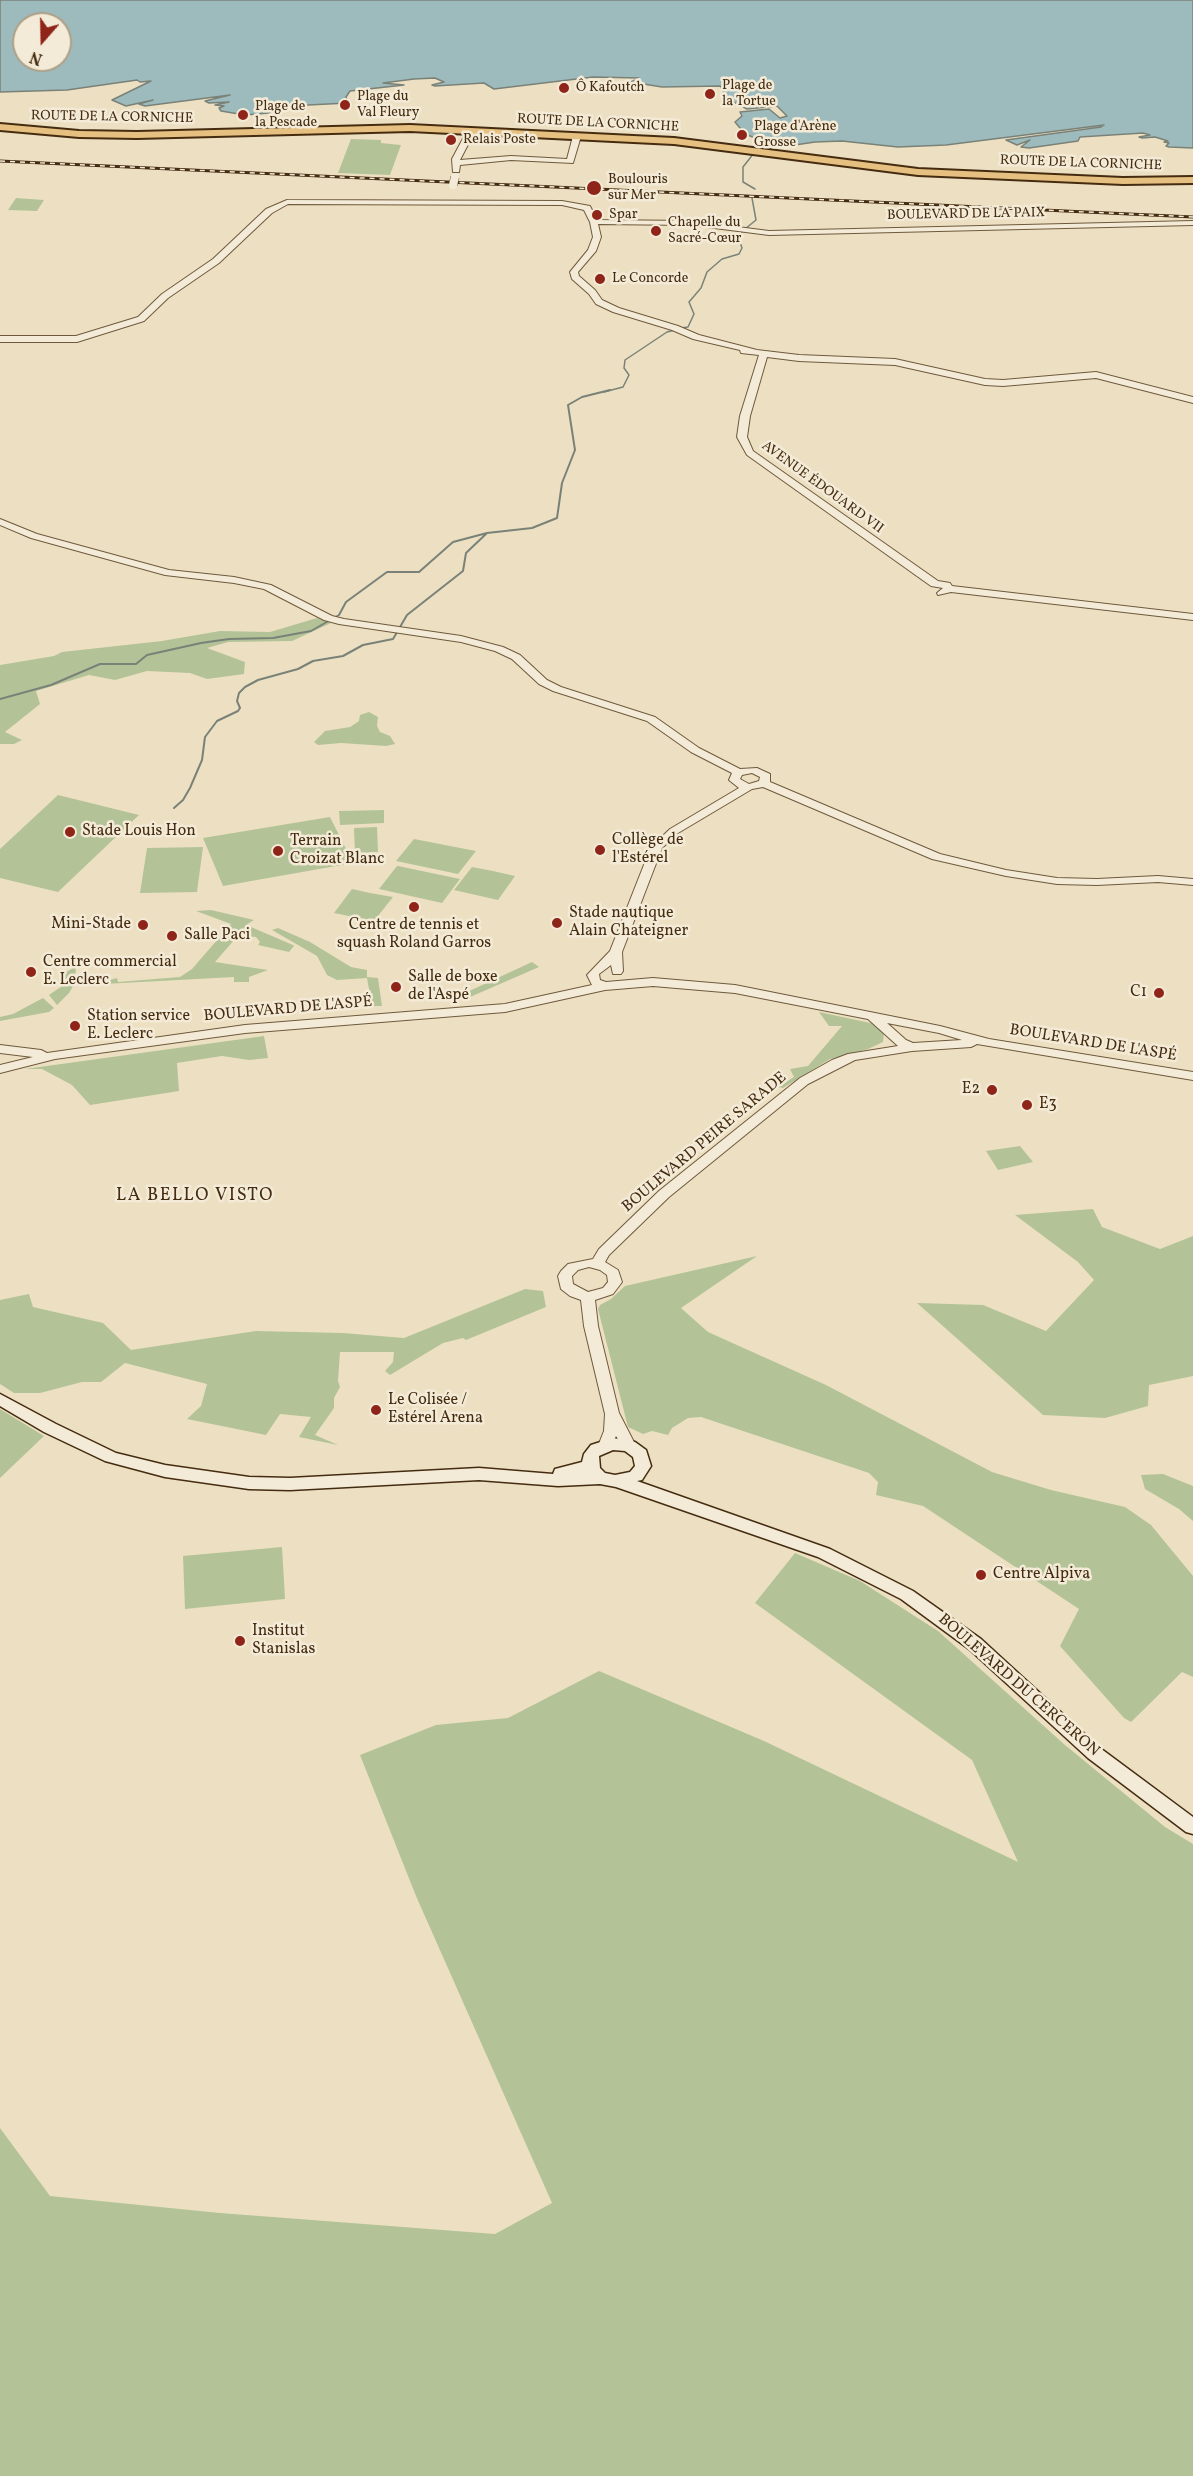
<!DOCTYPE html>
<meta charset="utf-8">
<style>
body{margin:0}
#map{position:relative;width:1193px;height:2476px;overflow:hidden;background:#ede0c2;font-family:Vollkorn,serif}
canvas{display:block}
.north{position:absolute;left:12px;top:12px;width:60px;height:60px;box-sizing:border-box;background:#f3ebd7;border:2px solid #ad9f87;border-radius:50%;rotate:200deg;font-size:16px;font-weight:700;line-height:24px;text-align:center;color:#452c10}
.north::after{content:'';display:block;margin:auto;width:21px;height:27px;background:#8f2418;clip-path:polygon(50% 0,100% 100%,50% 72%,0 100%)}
</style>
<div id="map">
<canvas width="1193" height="2476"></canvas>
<div class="north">N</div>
</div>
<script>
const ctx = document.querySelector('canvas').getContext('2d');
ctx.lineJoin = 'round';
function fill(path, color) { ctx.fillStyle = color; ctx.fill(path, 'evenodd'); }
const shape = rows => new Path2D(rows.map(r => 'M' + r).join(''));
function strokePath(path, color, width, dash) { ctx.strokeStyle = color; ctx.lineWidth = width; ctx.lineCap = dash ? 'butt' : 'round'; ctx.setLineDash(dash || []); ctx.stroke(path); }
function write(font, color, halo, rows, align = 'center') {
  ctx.font = font + ' Vollkorn,serif'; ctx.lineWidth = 5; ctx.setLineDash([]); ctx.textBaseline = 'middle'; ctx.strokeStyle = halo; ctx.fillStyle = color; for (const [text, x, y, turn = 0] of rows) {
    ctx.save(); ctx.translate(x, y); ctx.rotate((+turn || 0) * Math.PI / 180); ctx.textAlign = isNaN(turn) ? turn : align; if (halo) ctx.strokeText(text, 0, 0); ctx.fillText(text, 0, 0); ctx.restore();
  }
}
fill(shape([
 [351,139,381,140,381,143,401,145,390,175,338,173],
 [16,198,44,200,37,211,8,210],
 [317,618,331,623,292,641,228,642,207,648,245,662,244,674,207,679,190,673,147,671,115,680,89,675,36,691,40,704,5,732,22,740,14,744,0,744,0,665,54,656,62,652,162,641,220,631,270,632],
 [369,712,378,717,377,726,380,732,390,736,395,744,386,746,341,743,318,745,314,742,325,731,350,727,359,721,360,715],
 [58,795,139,815,58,892,0,878,0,849],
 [384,810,384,823,340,825,339,811],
 [330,817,353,863,223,886,203,838],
 [377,827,378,852,355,853,354,828],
 [414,839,476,851,458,874,396,861],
 [203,847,197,892,140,893,147,848],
 [397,866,398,866,460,879,442,903,379,889],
 [472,867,493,871,515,876,498,900,454,890],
 [352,889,370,893,393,897,374,921,334,913],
 [211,910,254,920,249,923,215,962,268,970,249,977,249,982,234,982,234,977,104,984,106,981,117,978,118,982,180,977,192,969,231,924,196,911],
 [251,927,293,945,294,946,289,952,258,945,260,942,256,937,244,936],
 [278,928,310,942,351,967,367,970,367,977,378,978,382,1006,372,1006,367,978,337,980,327,975,317,956,272,930],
 [532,962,539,967,470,997,465,993],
 [75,967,76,971,73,979,76,981,69,993,57,1005,49,995,65,984,63,974],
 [43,998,54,1008,49,1012,0,1021,0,1017,13,1014],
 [819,1012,875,1024,884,1033,883,1042,868,1049,830,1059,783,1088,778,1087,794,1077,790,1069,808,1066,842,1026,829,1026],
 [264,1036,268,1058,249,1060,222,1056,177,1063,179,1091,90,1105,72,1085,42,1069,25,1069],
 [1020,1146,1033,1162,998,1170,986,1151],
 [1093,1209,1102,1227,1160,1249,1193,1236,1193,1376,1149,1385,1148,1406,1105,1418,1043,1415,917,1303,983,1305,1046,1331,1094,1280,1078,1262,1015,1215],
 [757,1256,681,1308,708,1332,826,1385,992,1472,1051,1490,1125,1507,1151,1525,1193,1576,1193,1677,1182,1672,1131,1722,1124,1718,1060,1646,1079,1609,923,1506,876,1495,878,1482,869,1473,701,1417,688,1418,672,1428,668,1435,652,1431,643,1434,628,1427,598,1309,600,1305,611,1299,625,1286],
 [525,1289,543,1291,546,1307,466,1340,463,1338,443,1343,390,1375,385,1371,393,1362,394,1352,340,1352,338,1381,340,1387,334,1398,334,1408,315,1435,338,1445,299,1437,311,1417,280,1414,266,1435,187,1419,201,1406,207,1384,125,1363,101,1382,82,1382,40,1393,14,1393,0,1384,0,1300,29,1294,33,1307,103,1323,131,1350,256,1331,343,1333,404,1338],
 [0,1409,44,1436,0,1478],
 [1163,1474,1193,1486,1193,1521,1179,1509,1145,1489,1141,1475],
 [282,1547,285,1599,185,1609,183,1556],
 [795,1553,860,1581,938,1631,1065,1745,1165,1827,1193,1844,1193,2476,0,2476,0,2128,50,2196,220,2213,495,2234,552,2203,416,1896,360,1755,436,1725,508,1718,599,1671,764,1741,1018,1862,972,1760,755,1603]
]), '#b3c397');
const water = shape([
 [0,0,1193,0,1193,148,1169,147,1166,146,1169,143,1164,142,1168,141,1155,137,1142,138,1139,137,1150,135,1143,133,1080,137,1078,141,1029,148,1021,147,1030,140,1017,145,1006,140,1101,127,1104,125,946,145,898,147,842,141,815,142,788,146,773,145,745,134,735,122,742,116,740,112,769,109,780,118,787,116,777,106,747,109,728,99,720,86,662,87,631,82,639,78,593,77,494,89,484,83,435,86,432,85,444,82,435,78,414,79,383,83,404,85,350,91,346,97,348,103,308,105,268,113,245,115,221,111,219,108,224,106,215,105,229,102,209,103,205,101,230,95,145,106,139,104,153,100,126,106,112,100,151,81,140,82,137,80,67,90,0,92,0,0],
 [24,24,60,24,60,60,24,60,24,24]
]);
fill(water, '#9dbbbd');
strokePath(water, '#7a8278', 1.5);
strokePath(shape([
 [761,146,765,141],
 [754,153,743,167,743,182,755,189],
 [745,229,756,220,752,198],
 [681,328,688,327,694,314,689,302,701,288,707,272,722,259,739,254,742,248,739,239,742,232],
 [604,392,623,387,629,375,624,368,625,360,667,332,675,330]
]), '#7a8278', 1.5);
strokePath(shape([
 [0,699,51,685,100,664,136,664,147,655,201,643,229,639,273,638,311,631,339,615,346,602,387,572,419,572,453,542,487,533],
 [174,808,183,800,190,788,202,760,205,737,217,721,238,711,240,708,237,701,239,693,245,687,258,680,298,669,313,661,343,656,363,645,393,639,407,615,463,571,466,553,487,533,532,528,557,518,562,483,575,450,568,405,582,397,610,390]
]), '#7a8278', 2);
const tertiary = shape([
 [471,129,475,131,460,160,511,156,567,159,573,136,577,134,581,136,573,163,511,160,460,165,459,172,453,172,452,159,467,131,471,129],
 [287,200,562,201,590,206,597,220,691,221,769,231,1193,221,1193,225,769,235,691,225,598,224,601,237,596,251,578,272,579,276,595,290,602,300,619,308,678,326,699,335,757,350,799,355,895,359,985,379,1003,380,1096,372,1193,397,1193,403,1096,378,1003,386,985,385,895,365,799,361,767,357,750,416,747,437,753,451,938,581,950,583,952,586,1193,614,1193,620,951,592,938,595,937,593,943,588,931,586,747,455,737,437,740,416,759,355,741,353,740,350,693,339,672,330,613,312,596,304,589,294,572,279,570,272,588,250,593,237,590,222,584,210,562,205,288,204,272,213,219,263,168,298,144,321,77,342,0,342,0,336,76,336,138,317,162,294,213,259,266,209,287,200],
 [0,519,37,534,169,570,234,577,271,585,332,616,344,619,461,636,503,647,520,655,547,680,561,687,655,717,699,748,740,769,757,768,770,774,770,782,940,854,1006,870,1057,878,1097,879,1158,876,1193,879,1193,885,1158,882,1097,885,1057,884,1006,876,932,859,763,787,752,789,678,833,662,848,622,952,623,971,621,974,613,974,611,965,599,974,600,980,606,982,653,978,735,985,940,1026,989,1039,1193,1072,1193,1080,977,1044,971,1047,912,1051,855,1060,808,1084,669,1197,609,1255,605,1262,618,1270,622,1282,613,1294,595,1300,598,1326,619,1413,636,1446,634,1450,624,1450,616,1436,610,1450,600,1450,598,1446,604,1431,605,1414,584,1326,581,1300,570,1296,561,1289,558,1276,561,1271,568,1264,593,1259,599,1249,659,1191,800,1078,832,1060,848,1054,898,1046,868,1019,735,993,653,986,605,990,505,1012,245,1033,55,1059,0,1073,0,1065,33,1057,0,1053,0,1045,41,1050,47,1053,245,1025,505,1004,592,985,587,975,610,951,651,847,670,829,739,788,729,780,732,773,691,752,647,721,553,691,539,684,512,659,495,651,461,642,339,624,324,620,264,589,234,583,165,575,31,538,0,525,0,519],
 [752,773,760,777,759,781,749,784,740,779,742,775,752,773],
 [887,1023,939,1033,962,1040,913,1043,906,1040,887,1023],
 [589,1267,600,1270,607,1275,608,1282,603,1288,588,1292,573,1284,572,1276,578,1270,589,1267]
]);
const secondary = shape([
 [0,1394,56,1424,116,1453,165,1465,249,1477,290,1478,479,1468,553,1474,555,1469,582,1462,584,1454,591,1445,613,1438,635,1442,646,1450,651,1466,642,1480,637,1481,830,1549,913,1591,981,1639,1100,1748,1193,1817,1193,1834,1186,1832,1088,1758,969,1649,901,1599,818,1557,616,1487,600,1484,558,1486,479,1480,290,1490,249,1489,165,1477,105,1461,44,1432,0,1406,0,1394],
 [613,1450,625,1451,633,1457,635,1466,630,1472,615,1475,605,1473,600,1468,599,1456,613,1450]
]);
const primary = shape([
 [0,124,79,131,137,132,410,125,674,138,918,169,1123,178,1193,177,1193,183,1123,184,918,175,674,144,410,131,137,138,79,137,0,130,0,124]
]);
strokePath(tertiary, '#6f593c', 2);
strokePath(secondary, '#452c10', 3);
strokePath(primary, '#452c10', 4);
fill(tertiary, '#f3ebd7');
fill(secondary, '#f3ebd7');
fill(primary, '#e6c081');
const rail = shape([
 [0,161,1193,217]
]);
strokePath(rail, '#452c10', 3);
strokePath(rail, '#f3ebd7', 1.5, [5]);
const tertiaryBridge = shape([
 [453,185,455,177]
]);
strokePath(tertiaryBridge, '#6f593c', 9, []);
strokePath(tertiaryBridge, '#f3ebd7', 8);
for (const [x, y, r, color] of [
 [564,88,6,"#8f2418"],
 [710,94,6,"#8f2418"],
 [345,105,6,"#8f2418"],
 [243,115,6,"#8f2418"],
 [742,135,6,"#8f2418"],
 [451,140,6,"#8f2418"],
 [594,188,8,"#8f2418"],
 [597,215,6,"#8f2418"],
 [656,231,6,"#8f2418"],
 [600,279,6,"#8f2418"],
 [70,832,6,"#8f2418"],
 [600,850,6,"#8f2418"],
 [278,851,6,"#8f2418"],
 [414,907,6,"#8f2418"],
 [557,923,6,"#8f2418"],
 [143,925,6,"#8f2418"],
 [172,936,6,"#8f2418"],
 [31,972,6,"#8f2418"],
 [396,987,6,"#8f2418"],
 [1159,993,6,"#8f2418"],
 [75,1026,6,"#8f2418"],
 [992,1090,6,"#8f2418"],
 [1027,1105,6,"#8f2418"],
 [376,1410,6,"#8f2418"],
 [981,1575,6,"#8f2418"],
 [240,1641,6,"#8f2418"]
]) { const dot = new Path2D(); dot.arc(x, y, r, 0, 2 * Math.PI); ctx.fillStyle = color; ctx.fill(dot); strokePath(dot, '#f3ebd7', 2); }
write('14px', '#452c10', '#f3ebd7', [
 ["Plage de",722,86],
 ["la Tortue",722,102],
 ["Ô Kafoutch",576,88],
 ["Plage du",357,97],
 ["Val Fleury",357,113],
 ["Plage de",255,107],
 ["la Pescade",255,123],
 ["Plage d'Arène",754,127],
 ["Grosse",754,143],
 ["Relais Poste",463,140],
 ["Boulouris",608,180],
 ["sur Mer",608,196],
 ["Spar",609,215],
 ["Chapelle du",668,223],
 ["Sacré-Cœur",668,239],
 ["Le Concorde",612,279]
], 'left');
write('14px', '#452c10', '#f3ebd7', [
 ["ROUTE DE LA CORNICHE",112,118,1],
 ["ROUTE DE LA CORNICHE",598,124,3],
 ["ROUTE DE LA CORNICHE",1081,164,2],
 ["BOULEVARD DE LA PAIX",966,215,-1],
 ["AVENUE ÉDOUARD VII",822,488,36]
]);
write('16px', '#452c10', '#f3ebd7', [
 ["Stade Louis Hon",82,832],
 ["Collège de",612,841],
 ["l'Estérel",612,859],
 ["Terrain",290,842],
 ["Croizat Blanc",290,860],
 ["Stade nautique",569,914],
 ["Alain Chateigner",569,932],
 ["Mini-Stade",131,925,"right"],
 ["Centre de tennis et",414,926,"center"],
 ["squash Roland Garros",414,944,"center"],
 ["Salle Paci",184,936],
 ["Centre commercial",43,963],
 ["E. Leclerc",43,981],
 ["Salle de boxe",408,978],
 ["de l'Aspé",408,996],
 ["C1",1147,993,"right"],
 ["Station service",87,1017],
 ["E. Leclerc",87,1035],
 ["E2",980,1090,"right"],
 ["E3",1039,1105],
 ["Le Colisée /",388,1401],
 ["Estérel Arena",388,1419],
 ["Centre Alpiva",993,1575],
 ["Institut",252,1632],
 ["Stanislas",252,1650]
], 'left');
write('16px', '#452c10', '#f3ebd7', [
 ["BOULEVARD DE L'ASPÉ",288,1010,-5],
 ["BOULEVARD DE L'ASPÉ",1093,1044,9],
 ["BOULEVARD PEIRE SARADE",705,1143,-40],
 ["BOULEVARD DU CERCERON",1018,1686,41]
]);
ctx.letterSpacing = '1.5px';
write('18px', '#452c10', '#f3ebd7', [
 ["LA BELLO VISTO",195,1197]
]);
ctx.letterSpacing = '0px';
</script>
